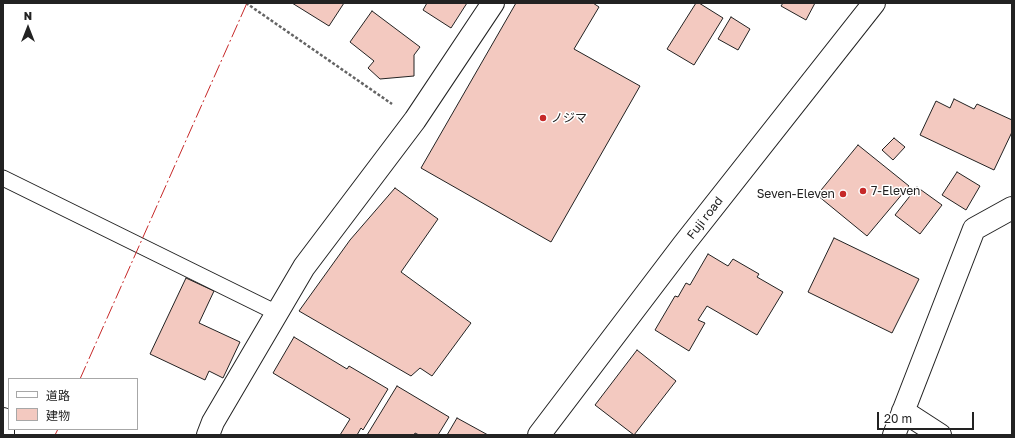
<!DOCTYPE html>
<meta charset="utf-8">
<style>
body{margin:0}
#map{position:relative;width:1015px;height:438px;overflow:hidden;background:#fff;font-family:"Golos Text","Noto Sans JP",sans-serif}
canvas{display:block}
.frame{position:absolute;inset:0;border:4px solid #222;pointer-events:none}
.legend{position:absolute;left:8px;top:378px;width:130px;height:52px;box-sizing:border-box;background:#fff;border:1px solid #a7a7a7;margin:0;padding:5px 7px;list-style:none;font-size:12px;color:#222}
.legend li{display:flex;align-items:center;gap:8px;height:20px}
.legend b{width:20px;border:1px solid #a7a7a7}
.north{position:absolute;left:8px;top:8px;width:40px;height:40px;-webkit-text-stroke:3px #fff;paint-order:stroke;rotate:0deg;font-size:11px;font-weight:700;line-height:16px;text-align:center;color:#222}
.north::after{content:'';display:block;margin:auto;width:14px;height:18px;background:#222;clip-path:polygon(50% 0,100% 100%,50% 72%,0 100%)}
.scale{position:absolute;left:877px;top:412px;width:97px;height:18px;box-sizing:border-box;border:2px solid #222;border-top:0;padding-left:5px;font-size:12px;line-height:14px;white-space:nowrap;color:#222;-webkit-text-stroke:3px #fff;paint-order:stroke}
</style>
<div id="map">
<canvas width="1015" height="438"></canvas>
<div class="frame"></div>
<ul class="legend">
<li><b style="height:5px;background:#fff"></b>道路</li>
<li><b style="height:11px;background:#f3c9c0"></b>建物</li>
</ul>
<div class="north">N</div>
<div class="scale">20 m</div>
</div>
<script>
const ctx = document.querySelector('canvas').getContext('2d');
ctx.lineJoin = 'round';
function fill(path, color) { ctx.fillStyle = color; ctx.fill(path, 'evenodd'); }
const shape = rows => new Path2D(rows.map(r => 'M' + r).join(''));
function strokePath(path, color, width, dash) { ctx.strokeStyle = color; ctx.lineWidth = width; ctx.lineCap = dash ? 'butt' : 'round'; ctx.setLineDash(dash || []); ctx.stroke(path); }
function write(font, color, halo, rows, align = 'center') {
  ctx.font = font + ' "Golos Text","Noto Sans JP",sans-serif'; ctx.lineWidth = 3; ctx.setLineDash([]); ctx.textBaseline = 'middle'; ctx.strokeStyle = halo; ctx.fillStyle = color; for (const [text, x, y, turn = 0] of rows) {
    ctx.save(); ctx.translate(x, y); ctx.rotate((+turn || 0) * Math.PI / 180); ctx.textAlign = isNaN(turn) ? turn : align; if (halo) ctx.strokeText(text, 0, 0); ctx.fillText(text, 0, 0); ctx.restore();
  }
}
const building = shape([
 [292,3,344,3,329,26,292,3],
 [427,3,467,3,451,28,423,10,427,3],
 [516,3,593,3,599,7,574,49,640,86,551,242,421,168,516,3],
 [696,3,699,3,723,18,694,65,667,49,696,3],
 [783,3,815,3,806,20,781,6,783,3],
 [372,11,420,47,414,55,414,76,380,79,368,68,374,61,350,42,372,11],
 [731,17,750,29,738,50,718,39,731,17],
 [954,99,974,109,977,104,1012,120,1012,132,994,170,920,135,936,101,950,108,954,99],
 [894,138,905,147,893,160,882,150,894,138],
 [858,145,909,186,867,236,817,195,858,145],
 [957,172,980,186,966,210,942,195,957,172],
 [917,187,942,205,920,234,895,215,917,187],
 [395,188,438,219,401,272,471,323,432,376,420,368,411,376,299,311,350,240,395,188],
 [834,238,919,279,892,333,808,292,834,238],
 [708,254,728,266,733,259,759,274,757,277,783,292,757,335,707,306,698,320,705,323,689,351,655,330,675,296,678,297,686,283,690,285,708,254],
 [186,278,214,291,199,323,240,342,223,378,209,371,205,380,150,354,186,278],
 [294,337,347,369,349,366,388,389,363,430,361,428,357,435,340,435,350,419,273,373,294,337],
 [637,350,676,381,634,435,595,405,637,350],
 [397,386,449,417,438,435,419,435,415,433,414,435,367,435,397,386],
 [457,418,488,435,447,435,457,418]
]);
fill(building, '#f3c9c0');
strokePath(building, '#222', 1);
const service = shape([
 [3,178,277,313]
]);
const minor = shape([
 [903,411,940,435],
 [3,419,3,435],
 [208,435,213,422,304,267,415,120,493,3],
 [894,435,974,229,1012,208]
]);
const trunk = shape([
 [539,435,684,244,874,3]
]);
strokePath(service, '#222', 17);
strokePath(minor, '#222', 24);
strokePath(trunk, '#222', 24);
strokePath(shape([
 [246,3,392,104]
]), '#646464', 2.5, [3, 2]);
strokePath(service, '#fff', 15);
strokePath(minor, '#fff', 22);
strokePath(trunk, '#fff', 22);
strokePath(shape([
 [80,379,247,3],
 [55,435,58,429]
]), '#c62828', 1, [14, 3, 2, 3]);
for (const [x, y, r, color] of [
 [543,118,4,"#c62828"],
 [863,191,4,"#c62828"],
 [843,194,4,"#c62828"]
]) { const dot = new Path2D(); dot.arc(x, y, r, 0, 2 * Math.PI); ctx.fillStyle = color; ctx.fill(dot); strokePath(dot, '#fff', 1.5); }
write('12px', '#222', '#fff', [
 ["ノジマ",551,118],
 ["7-Eleven",871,191],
 ["Seven-Eleven",835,194,"right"]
], 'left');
write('12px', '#222', '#fff', [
 ["Fuji road",705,218,-52]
]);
</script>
